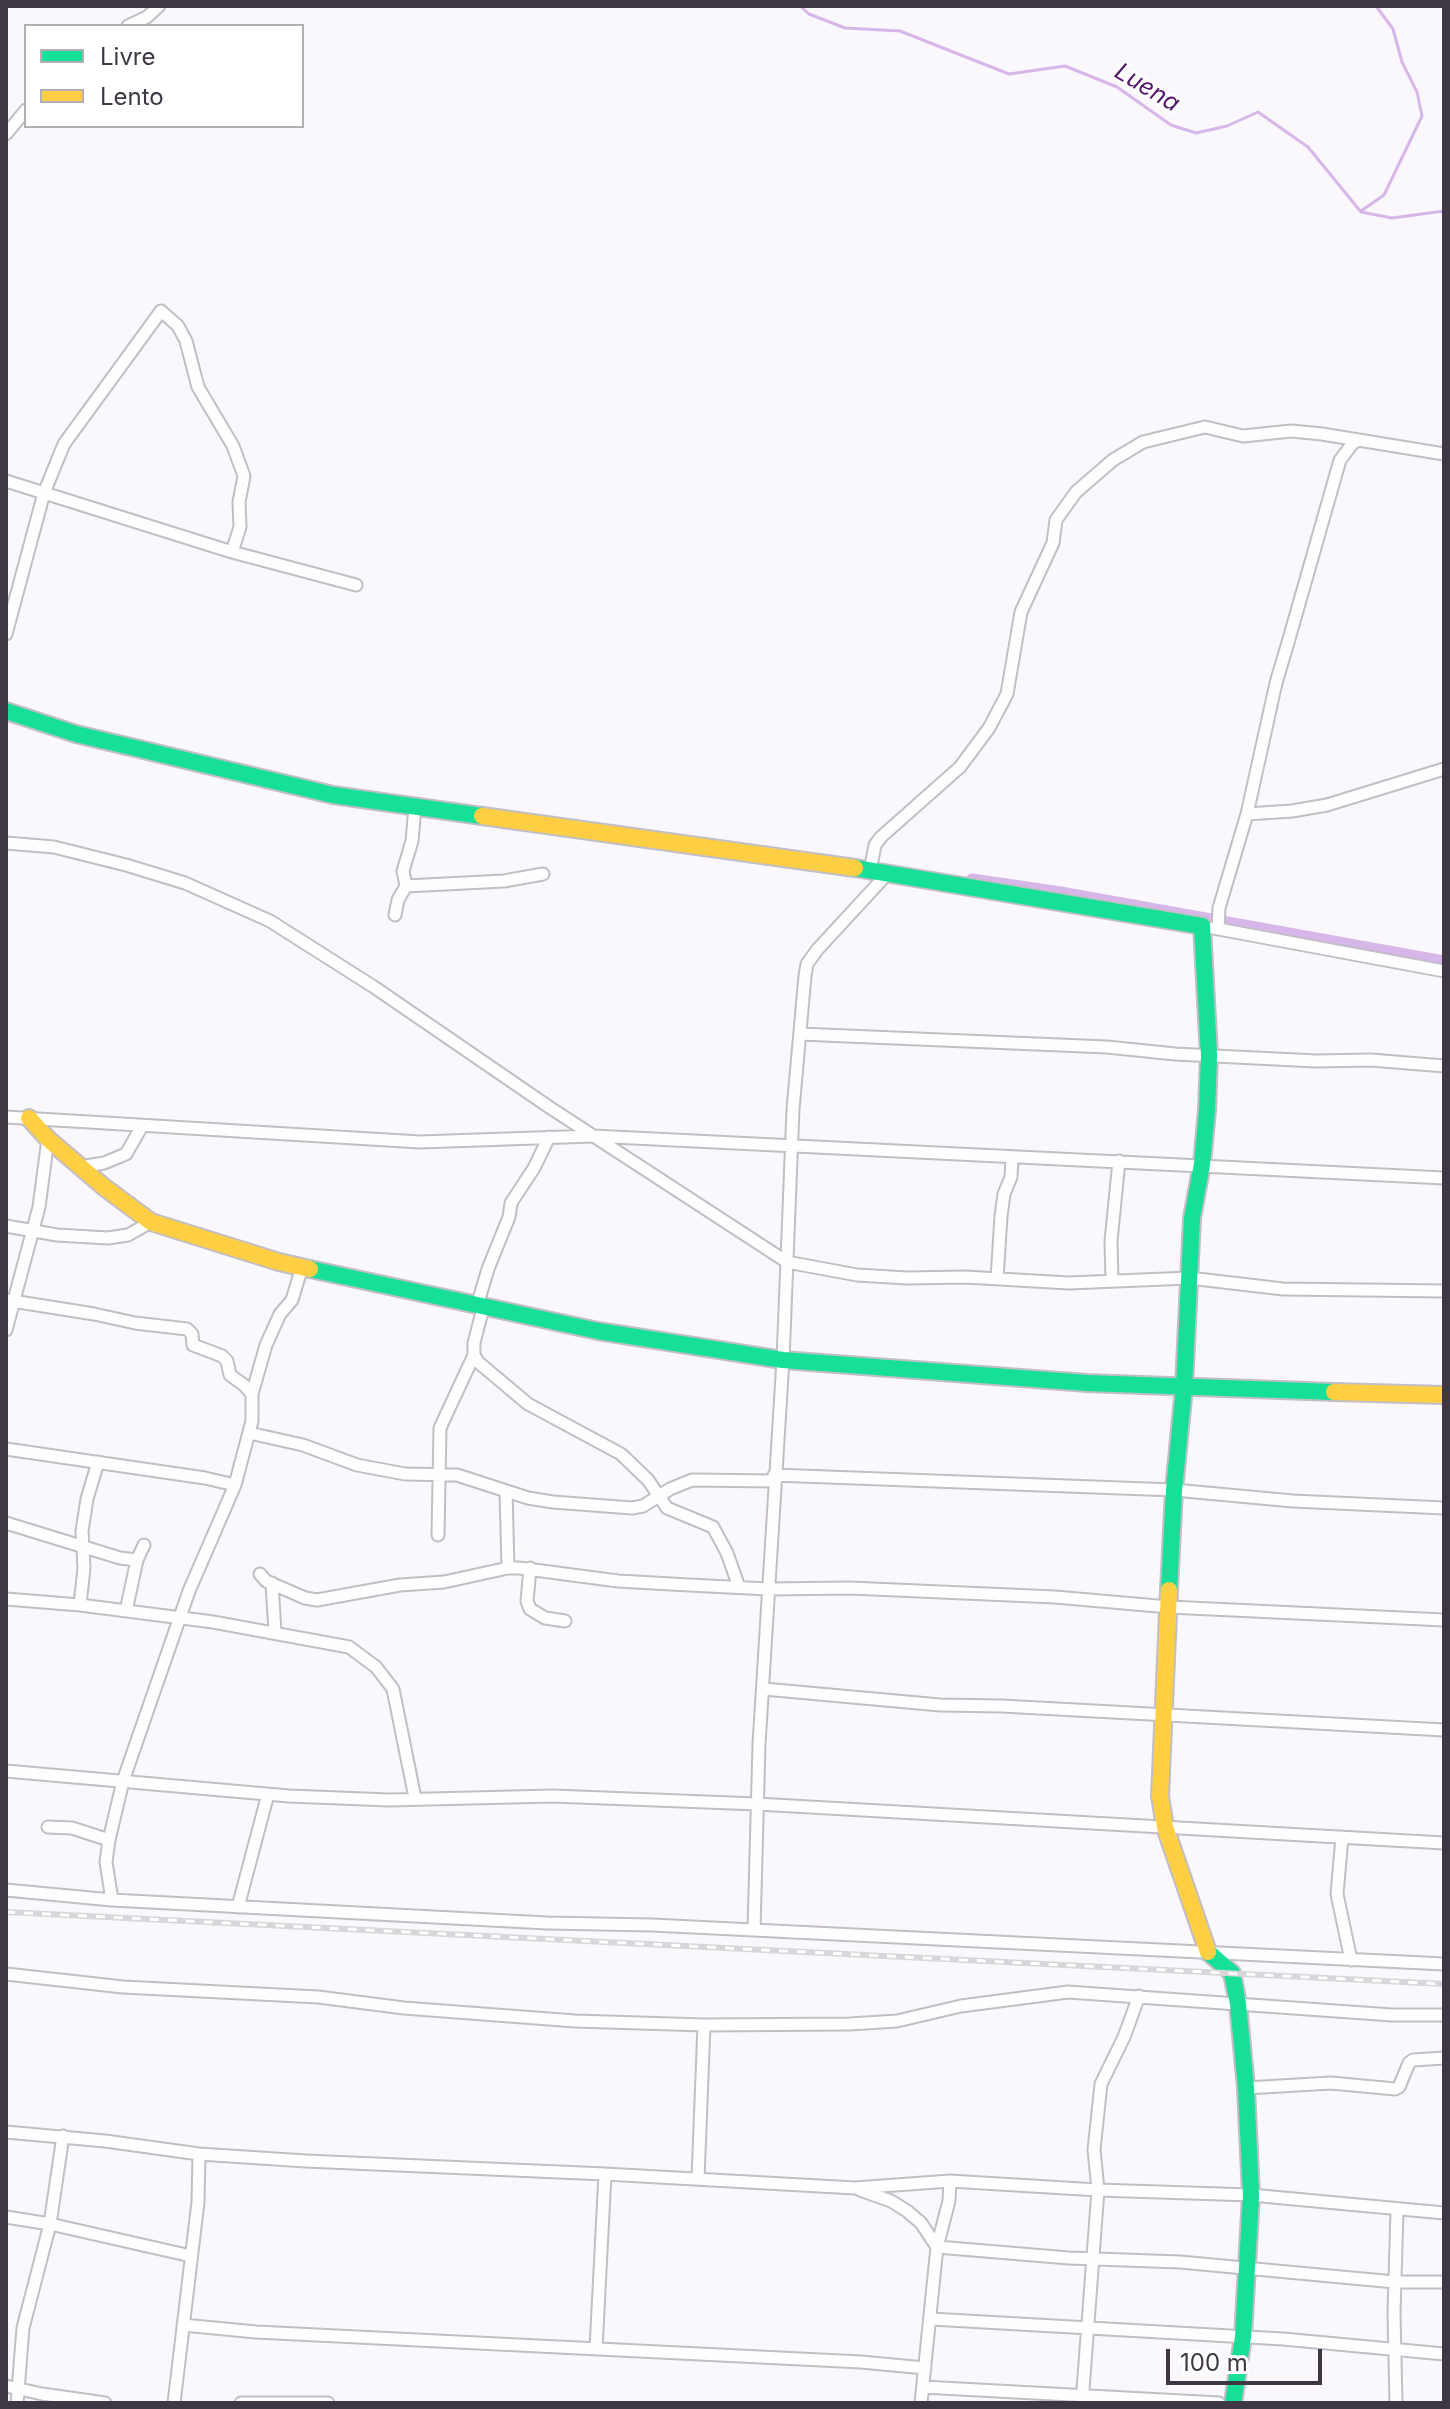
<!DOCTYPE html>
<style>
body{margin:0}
#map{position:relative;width:1450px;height:2409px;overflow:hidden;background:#fbf8fd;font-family:Inter,sans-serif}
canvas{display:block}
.frame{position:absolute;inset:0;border:8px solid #3f3744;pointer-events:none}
.legend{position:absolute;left:24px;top:24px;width:280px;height:104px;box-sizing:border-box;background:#fff;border:2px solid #b2afb4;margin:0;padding:10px 14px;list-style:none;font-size:24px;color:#3f3744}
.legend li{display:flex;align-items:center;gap:16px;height:40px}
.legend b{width:40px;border:2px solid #b2afb4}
.scale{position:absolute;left:1166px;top:2349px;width:156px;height:36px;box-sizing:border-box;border:4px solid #3f3744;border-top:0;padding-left:10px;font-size:24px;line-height:28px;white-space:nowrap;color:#3f3744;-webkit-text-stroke:6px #fff;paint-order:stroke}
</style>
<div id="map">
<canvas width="1450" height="2409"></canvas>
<div class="frame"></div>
<ul class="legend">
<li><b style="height:10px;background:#16e098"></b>Livre</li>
<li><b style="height:10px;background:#ffcf43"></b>Lento</li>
</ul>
<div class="scale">100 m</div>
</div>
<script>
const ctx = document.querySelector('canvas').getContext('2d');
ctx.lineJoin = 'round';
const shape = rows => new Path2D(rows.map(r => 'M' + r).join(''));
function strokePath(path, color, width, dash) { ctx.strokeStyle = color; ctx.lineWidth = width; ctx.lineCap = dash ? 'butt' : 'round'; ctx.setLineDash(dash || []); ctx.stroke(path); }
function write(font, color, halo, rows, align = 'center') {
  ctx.font = font + ' Inter,sans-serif'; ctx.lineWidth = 6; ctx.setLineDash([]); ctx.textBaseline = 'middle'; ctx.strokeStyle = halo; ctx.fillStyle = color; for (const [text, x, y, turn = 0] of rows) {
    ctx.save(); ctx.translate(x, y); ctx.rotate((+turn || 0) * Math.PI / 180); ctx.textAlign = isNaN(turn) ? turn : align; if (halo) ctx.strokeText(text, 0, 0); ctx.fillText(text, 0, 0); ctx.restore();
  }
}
strokePath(shape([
 [800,6,809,14,845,28,900,31,1009,74,1065,66,1117,87,1171,125,1196,133,1227,126,1258,112,1308,147,1361,212,1392,218,1444,211],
 [1361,211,1384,195,1422,116,1417,92,1402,62,1393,29,1376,6]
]), '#d7b6ea', 3);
strokePath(shape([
 [972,879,1061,892,1444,961]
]), '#d7b6ea', 11);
const street = shape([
 [128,26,147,17,159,6],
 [6,134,26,110],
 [6,481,232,552,356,585],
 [6,634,44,493,64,444,161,311,178,326,186,341,198,387,233,446,244,476,239,502,240,527,232,552],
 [1247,814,1292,811,1327,805,1444,769],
 [6,843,54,847,126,865,185,883,270,921,374,987,549,1107,787,1262,857,1275,907,1278,965,1277,1069,1283,1189,1278,1283,1289,1444,1291],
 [870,871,875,845,881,837,960,767,989,728,1007,694,1021,612,1053,543,1056,520,1076,492,1113,460,1143,442,1205,427,1243,436,1291,431,1322,434,1444,454],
 [406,886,504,881,543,874],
 [395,915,398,900,406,886,403,871,412,841,415,807],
 [1213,928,1444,971],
 [1218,929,1219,908,1247,814,1276,683,1289,639,1340,460,1353,443,1359,440],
 [800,1034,1107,1047,1175,1054,1316,1061,1371,1060,1444,1066],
 [6,1117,420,1142,593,1136,1444,1178],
 [80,1167,104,1163,126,1154,142,1126],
 [6,1226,57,1235,108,1238,128,1235,151,1222],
 [997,1279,1001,1216,1004,1194,1011,1177,1012,1157],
 [1112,1280,1111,1241,1119,1161],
 [6,1300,94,1314,135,1323,187,1329,192,1334,193,1345,222,1356,227,1361,230,1375,244,1385,252,1394,252,1421,235,1485,189,1591,123,1781,109,1840,106,1862,112,1900],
 [477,1306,488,1269,509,1217,511,1203,534,1168,549,1137],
 [483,1308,474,1343,474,1355,478,1362,528,1404,621,1454,648,1480,667,1508,713,1527,727,1553,739,1587],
 [6,1330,39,1207,48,1139],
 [252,1394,266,1345,280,1314,292,1300,302,1267],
 [249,1433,303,1445,357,1465,405,1474,457,1475,528,1498,553,1502,632,1508,643,1506,670,1489,692,1480,774,1481],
 [6,1449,205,1478,235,1485],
 [774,1475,1174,1490,1293,1501,1444,1508],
 [506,1491,508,1568],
 [6,1523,120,1558,137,1560],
 [438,1535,440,1428,474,1355],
 [530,1568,527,1601,530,1609,545,1618,565,1621],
 [260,1574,266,1581,305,1598,317,1600,400,1585,444,1582,508,1568,519,1568,618,1581,689,1585,768,1589,850,1588,1055,1597,1169,1607,1444,1620],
 [272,1583,275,1632],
 [6,1599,80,1605,213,1622,349,1647,376,1667,393,1689,415,1798],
 [80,1605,84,1568,82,1531,87,1499,98,1462],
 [126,1611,137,1560,144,1545],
 [764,1689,940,1705,1002,1706,1444,1730],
 [6,1771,289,1796,389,1800,553,1796,757,1804,1444,1843],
 [48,1827,72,1828,109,1840],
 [1342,1837,1337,1894,1351,1960],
 [6,1890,112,1900,547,1923,652,1925,1444,1964],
 [238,1907,268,1794],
 [754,1930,759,1744,783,1360,793,1109,805,976,807,964,817,950,888,873],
 [6,1974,123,1987,318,1997,404,2008,575,2021,704,2025,850,2024,897,2021,961,2006,1068,1992,1392,2015,1444,2015],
 [1246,2088,1331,2083,1395,2089,1399,2087,1409,2063,1413,2060,1444,2058],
 [6,2132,105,2141,199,2154,306,2161,605,2174,855,2188,950,2181,1098,2190,1251,2195,1444,2213],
 [698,2179,704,2025],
 [950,2181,949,2201,937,2247,1069,2258,1180,2262,1395,2282,1444,2282],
 [860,2190,891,2201,907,2211,921,2223,937,2247,921,2403],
 [6,2217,50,2224,191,2256],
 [931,2319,1283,2339,1444,2354],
 [183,2325,256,2332,861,2362,925,2368],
 [596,2349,605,2174],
 [6,2386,42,2394,105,2403],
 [923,2387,1219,2403],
 [17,2403,23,2328,50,2224,63,2136],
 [174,2403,198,2202,199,2154],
 [241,2403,328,2403],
 [1082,2403,1098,2190,1094,2150,1101,2084,1124,2037,1139,1996],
 [1396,2403,1394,2313,1397,2211]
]);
const fast = shape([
 [6,711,76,734,333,795,482,816],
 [855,868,1202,926,1209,1056,1207,1110,1202,1164,1192,1218,1184,1387,1174,1490,1169,1590],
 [310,1269,598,1331,783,1360,1087,1383,1334,1392],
 [1208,1952,1232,1973,1238,2004,1246,2088,1251,2195,1243,2337,1233,2403]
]);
const slow = shape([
 [482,816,855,868],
 [29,1118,48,1139,104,1187,151,1222,279,1262,310,1269],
 [1334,1392,1444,1395],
 [1169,1590,1160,1796,1165,1827,1208,1952]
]);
strokePath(street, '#c2bec5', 15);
strokePath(fast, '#c2bec5', 20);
strokePath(slow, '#c2bec5', 20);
strokePath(street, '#fefeff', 11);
strokePath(fast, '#16e098', 16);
strokePath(slow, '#ffcf43', 16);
const rail = shape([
 [6,1912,1444,1984]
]);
strokePath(rail, '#d7d6d8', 6);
strokePath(rail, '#fff', 3, [9]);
write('italic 24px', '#52166c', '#fff', [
 ["Luena",1147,88,31]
]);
</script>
